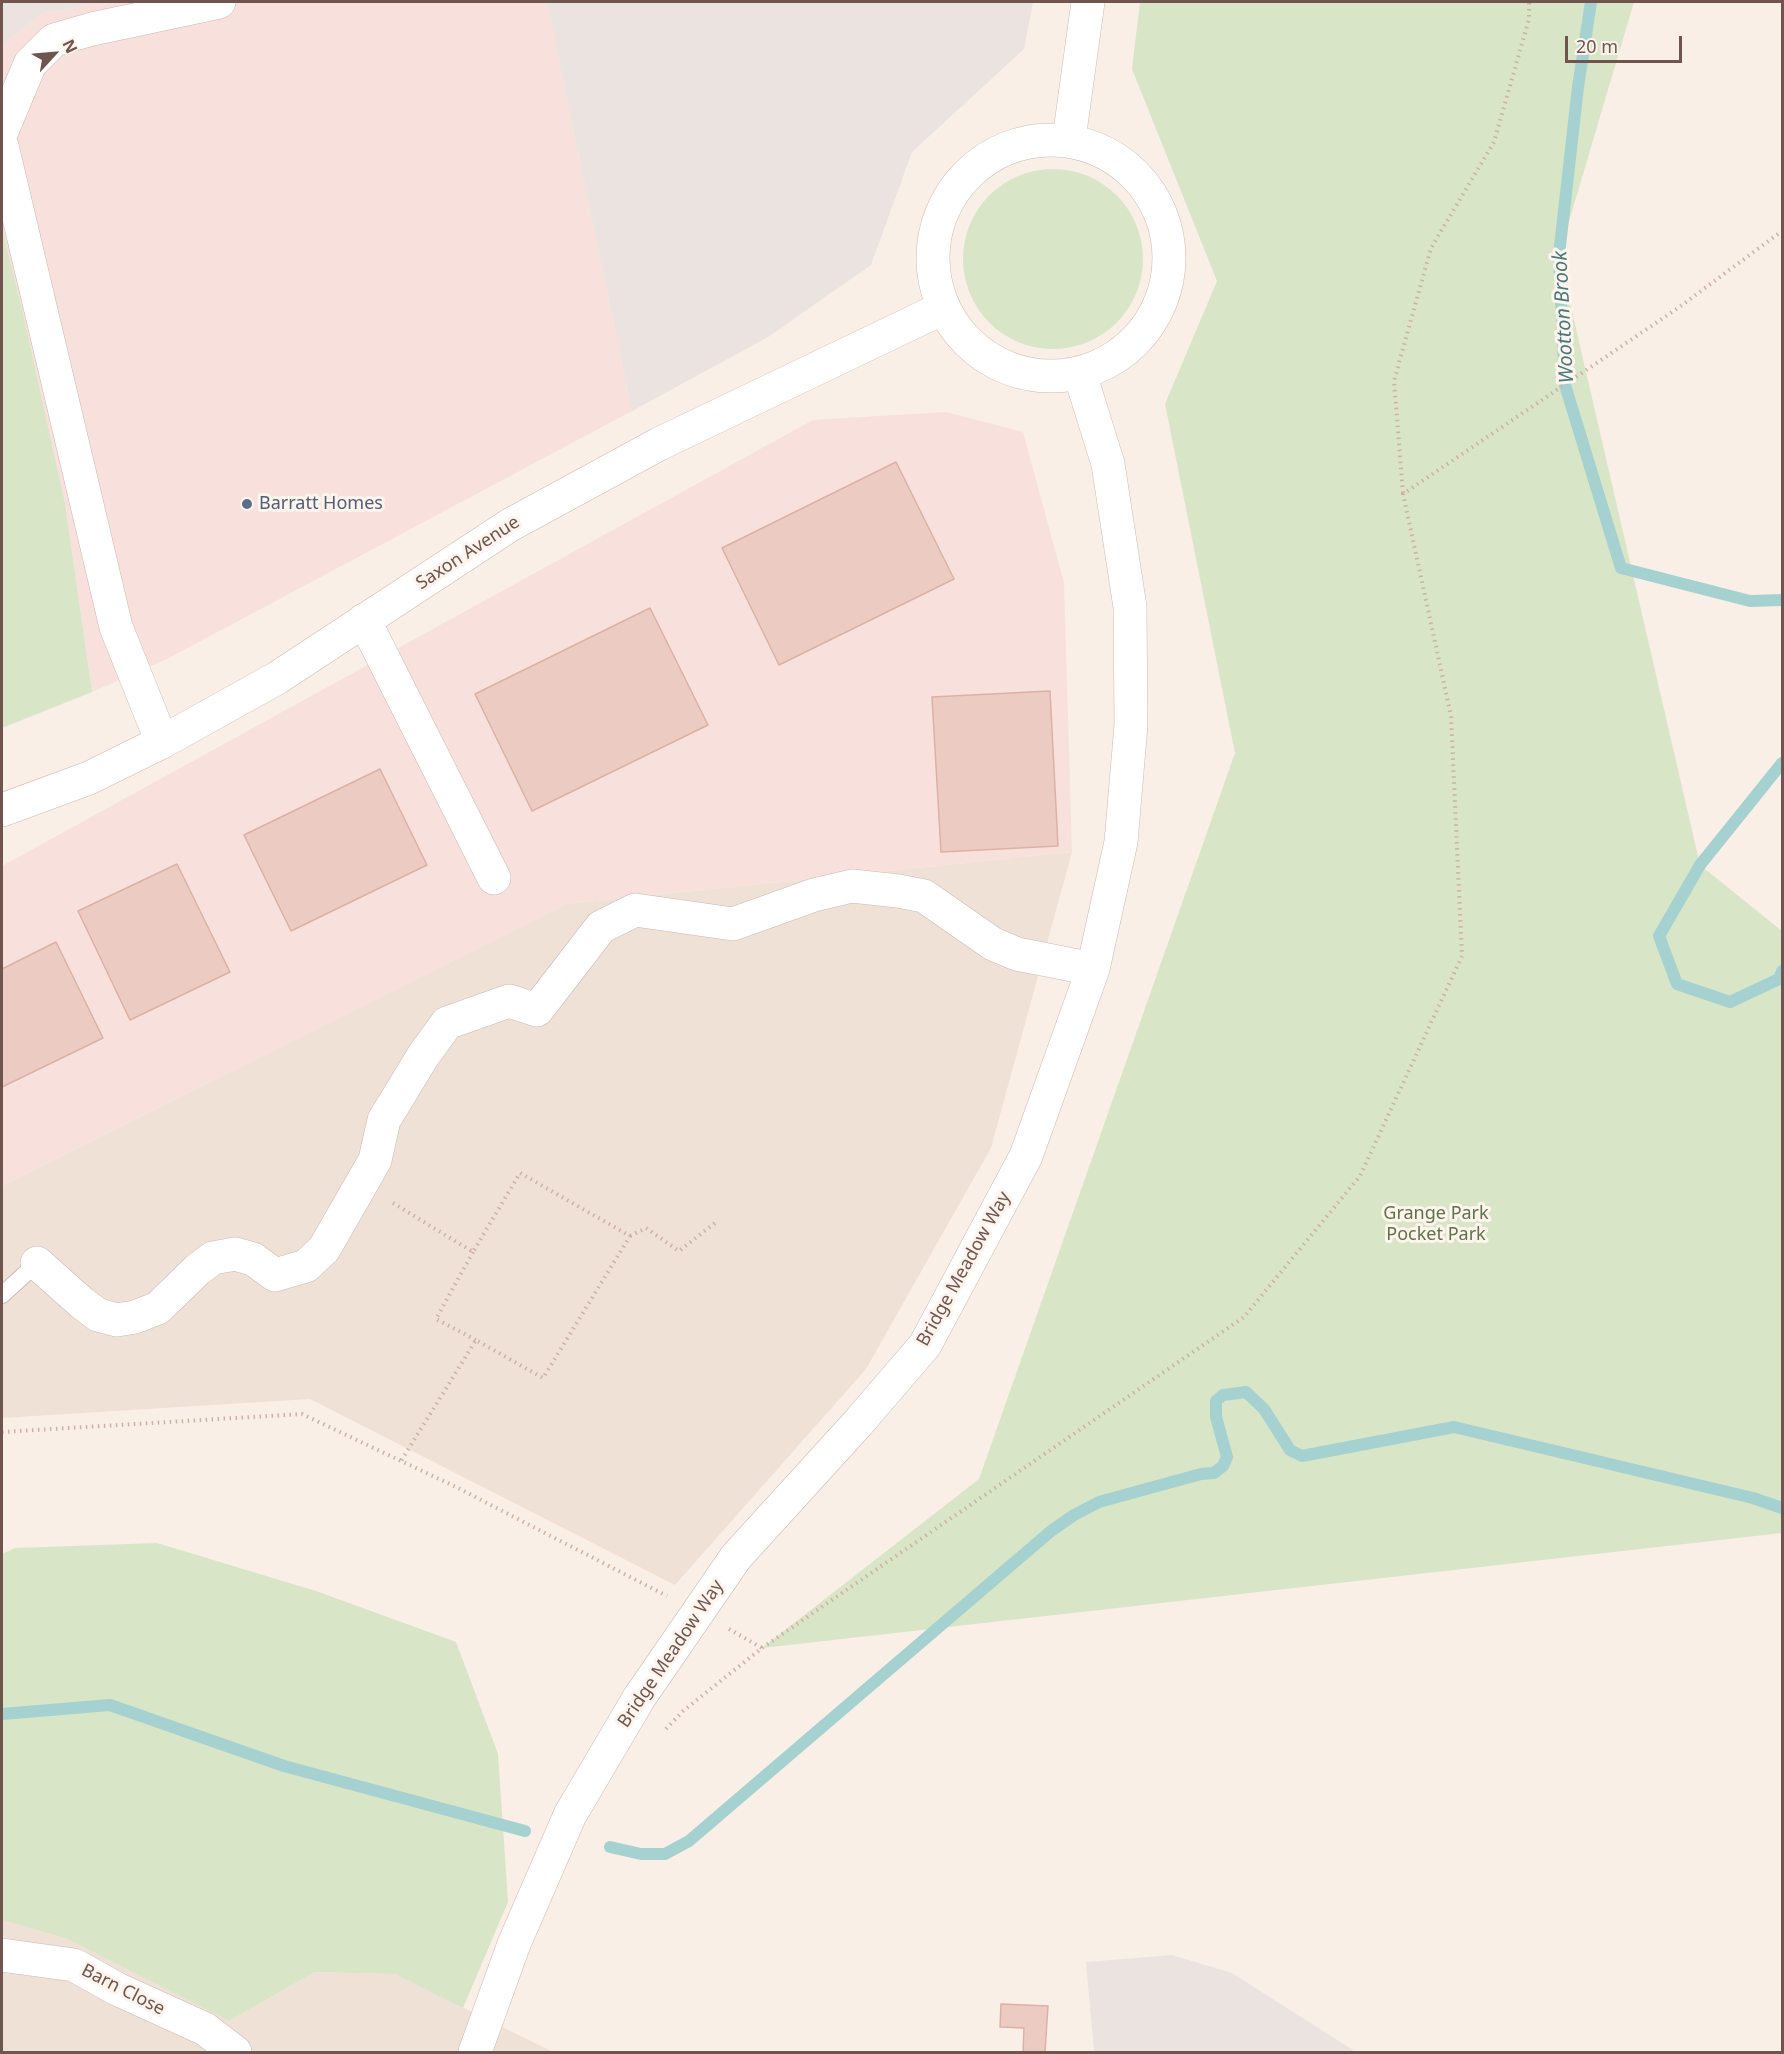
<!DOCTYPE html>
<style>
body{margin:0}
#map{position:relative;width:1784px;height:2054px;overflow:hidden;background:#f9efe7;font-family:"Noto Sans",sans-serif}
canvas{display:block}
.frame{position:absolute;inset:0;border:3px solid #70554e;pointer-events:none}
.north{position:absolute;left:24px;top:24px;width:60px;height:60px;-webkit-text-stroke:4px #fdf4ed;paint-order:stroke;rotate:64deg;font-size:16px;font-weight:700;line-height:24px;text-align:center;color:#70554e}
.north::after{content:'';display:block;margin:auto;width:21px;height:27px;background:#70554e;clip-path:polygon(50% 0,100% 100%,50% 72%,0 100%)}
.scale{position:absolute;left:1565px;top:36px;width:117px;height:27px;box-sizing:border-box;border:3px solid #70554e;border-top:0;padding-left:8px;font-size:18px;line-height:21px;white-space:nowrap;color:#70554e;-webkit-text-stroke:4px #fdf4ed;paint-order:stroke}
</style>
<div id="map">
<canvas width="1784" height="2054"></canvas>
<div class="frame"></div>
<div class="north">N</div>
<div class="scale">20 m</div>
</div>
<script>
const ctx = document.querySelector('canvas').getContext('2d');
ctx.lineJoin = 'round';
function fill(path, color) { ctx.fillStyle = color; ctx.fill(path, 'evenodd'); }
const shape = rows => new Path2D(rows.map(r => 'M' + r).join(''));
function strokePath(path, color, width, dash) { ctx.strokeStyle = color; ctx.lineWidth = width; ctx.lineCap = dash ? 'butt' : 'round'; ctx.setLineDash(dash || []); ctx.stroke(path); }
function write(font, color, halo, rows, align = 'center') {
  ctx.font = font + ' "Noto Sans",sans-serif'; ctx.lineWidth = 6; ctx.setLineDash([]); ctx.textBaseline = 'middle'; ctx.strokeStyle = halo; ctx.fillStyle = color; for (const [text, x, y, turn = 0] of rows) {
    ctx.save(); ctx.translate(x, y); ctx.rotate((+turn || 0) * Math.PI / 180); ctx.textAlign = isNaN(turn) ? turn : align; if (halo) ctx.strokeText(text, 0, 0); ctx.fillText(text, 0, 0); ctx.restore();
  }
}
fill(shape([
 [1072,852,991,1148,866,1369,675,1585,310,1399,2,1418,2,1186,567,904],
 [2,1920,65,1938,229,2021,315,1972,395,1974,553,2052,2,2052]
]), '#f0e1d6');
fill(shape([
 [99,2,547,2,632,411,167,659,92,692,65,503,23,313,2,228,2,45,43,13],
 [946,412,1023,432,1064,583,1072,852,567,904,2,1186,2,866,813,420]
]), '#f8e0dc');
fill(shape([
 [2,2,99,2,43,13,2,45],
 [547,2,1033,2,1024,49,912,152,871,265,768,337,632,411],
 [1172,1955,1232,1973,1353,2050,1352,2052,1094,2052,1086,1962]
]), '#eae3e0');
fill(shape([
 [1140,2,1634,2,1559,255,1700,865,1782,931,1782,1533,762,1648,979,1479,1235,753,1165,404,1217,281,1132,69],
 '963 259a90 90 0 1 1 180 0a90 90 0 1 1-180 0Z',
 [2,228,23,313,65,503,92,692,2,728],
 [157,1543,316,1591,456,1642,498,1754,508,1902,463,2008,395,1974,315,1972,229,2021,65,1938,2,1920,2,1554,15,1548]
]), '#d8e5c7');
strokePath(shape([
 [1591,2,1578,87,1559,255,1565,385,1621,568,1750,601,1782,600],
 [1782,763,1700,865,1659,936,1677,984,1730,1002,1779,979,1782,971],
 [2,1714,110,1705,284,1766,525,1831],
 [610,1847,641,1854,665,1854,689,1841,1051,1531,1074,1515,1099,1502,1201,1474,1214,1473,1223,1466,1227,1457,1216,1417,1216,1401,1223,1395,1246,1392,1264,1409,1290,1450,1302,1456,1454,1427,1753,1498,1782,1508]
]), '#a5d1d1', 12);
const building = shape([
 [896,462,954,579,779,665,722,548,896,462],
 [650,608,708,725,532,811,475,694,650,608],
 [1050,691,1058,846,941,852,932,697,1050,691],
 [380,769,427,865,291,931,244,835,380,769],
 [177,864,230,972,130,1020,78,911,177,864],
 [56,942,103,1038,2,1087,2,969,56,942],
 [1001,2004,1048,2006,1045,2052,1023,2052,1024,2028,1000,2027,1001,2004]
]);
fill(building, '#ecccc2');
strokePath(building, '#dcb1a4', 1.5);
const lane = shape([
 [2,1295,37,1263]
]);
const street = shape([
 [2,131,30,64,54,40,92,29,219,2],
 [2,146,116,627,162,742],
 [364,620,494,878],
 [37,1263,82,1303,98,1315,117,1320,135,1317,158,1308,197,1270,213,1258,235,1254,253,1259,275,1275,306,1266,324,1249,362,1183,375,1160,384,1120,423,1056,447,1023,509,1001,537,1010,601,927,635,910,733,924,814,895,852,886,898,891,924,896,993,944,1017,954,1093,969],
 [2,1955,74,1965,117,1989,205,2029,235,2052],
 [475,2052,514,1944,570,1815,639,1698,736,1557,858,1423,925,1345,1026,1156,1093,969,1121,842,1131,725,1130,607,1108,464,1080,374]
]);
const secondary = shape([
 [1069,139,1088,2],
 '933 258a118 118 0 1 1 236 0a118 118 0 1 1-236 0Z',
 [2,810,89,778,162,742,277,678,510,525,659,444,943,308]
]);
strokePath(lane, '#ccb9b1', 18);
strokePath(street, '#ccb9b1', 34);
strokePath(secondary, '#ceb8af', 34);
strokePath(shape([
 [1403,493,1394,381,1431,248,1494,142,1529,19,1529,2],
 [393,1203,473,1252,520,1173,630,1236,543,1378,476,1340,401,1461],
 [630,1236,646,1228,679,1251,715,1223],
 [473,1252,436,1319,476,1340],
 [2,1432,302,1414,456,1487,667,1596],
 [729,1629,762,1648],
 [666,1729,683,1711,762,1648,1244,1317,1360,1176,1462,956,1451,716,1403,494,1678,308,1782,231]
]), '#d0b0a5', 4, [1.5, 4.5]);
strokePath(lane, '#fff', 16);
strokePath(street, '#fff', 33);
strokePath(secondary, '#fff', 33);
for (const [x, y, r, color] of [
 [247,504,6,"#5c6f8a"]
]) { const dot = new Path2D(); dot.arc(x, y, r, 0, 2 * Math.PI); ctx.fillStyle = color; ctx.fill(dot); strokePath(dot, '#fdf4ed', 2); }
write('18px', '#4e5e75', '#fdf4ed', [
 ["Barratt Homes",259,504]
], 'left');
write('18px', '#70554e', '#fdf4ed', [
 ["Saxon Avenue",468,553,-33],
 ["Bridge Meadow Way",964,1269,-61],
 ["Bridge Meadow Way",671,1654,-56],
 ["Barn Close",123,1990,27]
]);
write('18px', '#5c7448', '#fdf4ed', [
 ["Grange Park",1436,1214],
 ["Pocket Park",1436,1235]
]);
write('italic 20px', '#47797a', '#fdf4ed', [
 ["Wootton Brook",1564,317,-93]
]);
</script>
